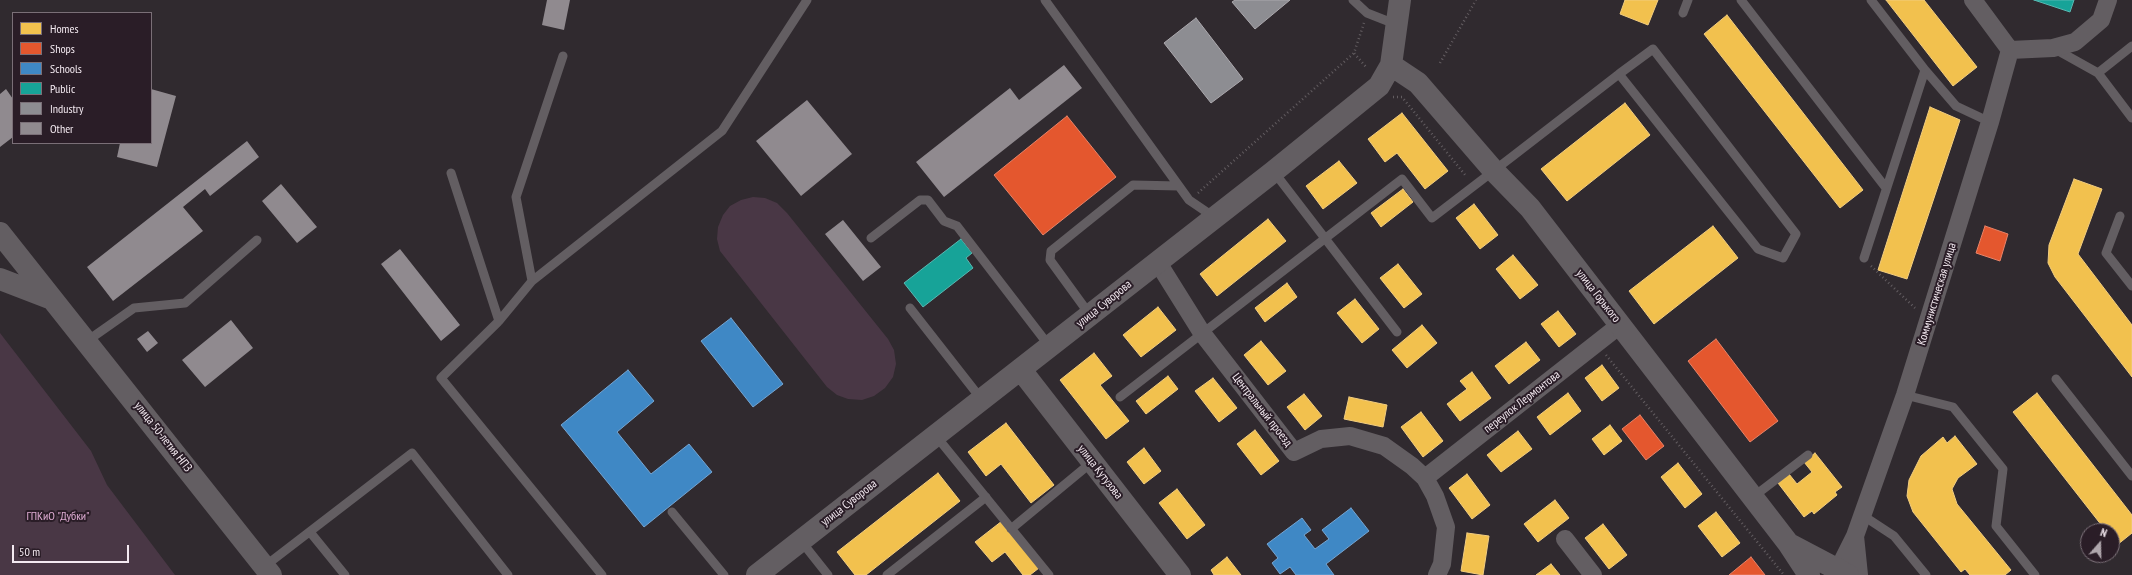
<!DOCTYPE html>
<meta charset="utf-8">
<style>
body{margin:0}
#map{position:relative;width:2132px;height:575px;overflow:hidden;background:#302a2f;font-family:"PT Sans Narrow",sans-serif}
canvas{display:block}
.legend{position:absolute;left:12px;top:12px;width:140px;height:132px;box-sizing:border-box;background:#2a1d27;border:1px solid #7a6f77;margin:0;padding:5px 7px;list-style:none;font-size:12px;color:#f3e9f0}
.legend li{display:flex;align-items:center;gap:8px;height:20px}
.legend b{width:20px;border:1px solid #7a6f77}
.north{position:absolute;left:2080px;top:523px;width:40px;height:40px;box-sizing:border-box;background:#2a1d27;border:1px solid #7a6f77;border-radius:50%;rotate:20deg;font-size:11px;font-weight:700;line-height:16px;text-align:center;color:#f3e9f0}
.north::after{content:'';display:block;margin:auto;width:14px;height:18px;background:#afa6ac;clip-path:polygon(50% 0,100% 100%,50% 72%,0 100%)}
.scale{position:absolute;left:12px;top:545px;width:117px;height:18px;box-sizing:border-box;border:2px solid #f3e9f0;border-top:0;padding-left:5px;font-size:12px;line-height:14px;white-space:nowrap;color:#f3e9f0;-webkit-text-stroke:3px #2a1d27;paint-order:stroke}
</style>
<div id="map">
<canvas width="2132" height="575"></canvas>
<ul class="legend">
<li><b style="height:11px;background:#f2c14e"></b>Homes</li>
<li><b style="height:11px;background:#e4572e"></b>Shops</li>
<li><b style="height:11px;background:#3f88c5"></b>Schools</li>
<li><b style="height:11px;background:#17a398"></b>Public</li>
<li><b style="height:11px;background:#8d8d92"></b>Industry</li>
<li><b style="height:11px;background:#908a8f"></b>Other</li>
</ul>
<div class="north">N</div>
<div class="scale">50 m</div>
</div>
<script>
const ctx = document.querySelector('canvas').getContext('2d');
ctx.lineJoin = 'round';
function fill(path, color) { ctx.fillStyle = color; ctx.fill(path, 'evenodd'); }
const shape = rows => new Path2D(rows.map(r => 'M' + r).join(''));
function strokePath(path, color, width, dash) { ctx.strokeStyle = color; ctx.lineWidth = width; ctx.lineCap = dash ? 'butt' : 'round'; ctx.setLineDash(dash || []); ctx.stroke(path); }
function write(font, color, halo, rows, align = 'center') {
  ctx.font = font + ' "PT Sans Narrow",sans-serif'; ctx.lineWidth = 4; ctx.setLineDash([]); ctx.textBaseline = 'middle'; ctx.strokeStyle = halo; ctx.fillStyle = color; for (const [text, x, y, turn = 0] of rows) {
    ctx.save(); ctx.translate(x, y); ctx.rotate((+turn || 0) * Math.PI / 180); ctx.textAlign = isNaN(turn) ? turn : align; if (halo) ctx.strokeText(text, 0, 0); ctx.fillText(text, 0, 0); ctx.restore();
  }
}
fill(shape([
 [753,197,765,198,777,203,787,213,888,339,894,350,896,364,893,377,885,388,874,396,862,400,848,399,837,395,827,387,720,251,717,239,718,227,723,215,730,206,741,200],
 [0,333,91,451,107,485,175,575,0,575]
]), '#493745');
const homes = shape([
 [1625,0,1658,0,1648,25,1620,14,1625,0],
 [1886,0,1924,0,1977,67,1953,86,1886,0],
 [1727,15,1863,190,1840,208,1704,34,1727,15],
 [1625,103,1650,135,1567,201,1541,169,1625,103],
 [1930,107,1960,120,1907,279,1878,270,1930,107],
 [1402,113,1448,171,1425,189,1397,153,1385,162,1368,139,1402,113],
 [1339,161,1357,183,1323,209,1306,186,1339,161],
 [2074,179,2102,189,2078,254,2132,325,2132,377,2055,277,2048,263,2049,245,2074,179],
 [1403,189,1413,202,1381,227,1371,213,1403,189],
 [1474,204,1498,235,1480,249,1456,218,1474,204],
 [1268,219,1286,241,1217,296,1200,274,1268,219],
 [1713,226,1738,258,1654,324,1629,291,1713,226],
 [1513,255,1538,285,1520,299,1496,269,1513,255],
 [1398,264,1422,294,1404,308,1380,278,1398,264],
 [1287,283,1297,297,1265,322,1255,308,1287,283],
 [1355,299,1379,329,1362,343,1337,313,1355,299],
 [1158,307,1176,330,1141,357,1123,335,1158,307],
 [1558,311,1576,334,1559,347,1541,324,1558,311],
 [1422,325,1437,343,1407,368,1392,350,1422,325],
 [1261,341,1286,371,1268,385,1244,355,1261,341],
 [1526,342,1540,360,1509,384,1495,366,1526,342],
 [1094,353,1112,376,1100,385,1129,421,1106,439,1060,380,1094,353],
 [1602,365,1619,388,1602,401,1585,378,1602,365],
 [1472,372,1491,398,1460,421,1447,404,1467,389,1460,381,1472,372],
 [1168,376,1178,389,1146,414,1136,401,1168,376],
 [1213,378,1237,408,1219,422,1195,391,1213,378],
 [1568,393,1581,411,1550,435,1537,417,1568,393],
 [2037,393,2132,515,2132,533,2117,545,2112,539,2112,531,2106,531,2013,412,2037,393],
 [1304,394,1322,416,1305,430,1287,407,1304,394],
 [1349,397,1387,405,1383,427,1344,419,1349,397],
 [1421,412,1443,441,1423,457,1401,427,1421,412],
 [1006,423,1054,485,1031,503,1001,464,986,476,968,452,1006,423],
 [1610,425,1622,441,1604,455,1592,439,1610,425],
 [1255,430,1279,461,1261,475,1237,444,1255,430],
 [1518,431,1532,449,1501,472,1487,455,1518,431],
 [1955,436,1977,464,1958,478,1952,489,1957,504,2011,570,2005,575,1970,575,1965,569,1961,572,1913,512,1907,496,1909,480,1921,456,1943,437,1947,443,1955,436],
 [1144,448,1161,471,1144,484,1127,462,1144,448],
 [1815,453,1842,487,1835,492,1837,495,1814,514,1812,511,1804,517,1778,483,1789,474,1797,484,1812,472,1804,462,1815,453],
 [1678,463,1702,494,1685,508,1661,477,1678,463],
 [938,473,960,501,866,575,855,575,837,552,938,473],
 [1467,474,1490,505,1472,519,1449,488,1467,474],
 [1177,489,1205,525,1187,539,1159,503,1177,489],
 [1555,500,1569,518,1538,542,1524,524,1555,500],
 [1716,512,1740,543,1722,557,1698,526,1716,512],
 [1002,521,1039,568,1030,575,1023,575,1005,552,992,562,975,542,1002,521],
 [1603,524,1627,555,1609,569,1585,538,1603,524],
 [1467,533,1489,536,1483,575,1461,571,1467,533],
 [1227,557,1241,575,1214,575,1211,570,1227,557],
 [1551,564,1560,575,1536,575,1551,564]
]);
fill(homes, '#f2c14e');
strokePath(homes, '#f2cd7f', 1);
const shops = shape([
 [1067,116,1116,177,1043,235,994,175,1067,116],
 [1985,226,2008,234,2000,261,1976,253,1985,226],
 [1716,339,1778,421,1750,442,1688,361,1716,339],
 [1640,415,1664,446,1646,460,1622,429,1640,415],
 [1751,557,1765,575,1729,575,1751,557]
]);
fill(shops, '#e4572e');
strokePath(shops, '#e88368', 1);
const schools = shape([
 [731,318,783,384,753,407,701,341,731,318],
 [628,370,654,401,617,432,651,474,689,444,712,472,644,527,561,425,628,370],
 [1351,508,1369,531,1326,564,1334,575,1296,575,1290,567,1280,574,1272,563,1278,558,1267,544,1302,518,1311,530,1304,535,1315,549,1329,539,1322,530,1351,508]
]);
fill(schools, '#3f88c5');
strokePath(schools, '#75a5d2', 1);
const public = shape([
 [2034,0,2074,0,2070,12,2034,0],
 [961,239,972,253,966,258,973,268,923,307,904,283,961,239]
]);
fill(public, '#17a398');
strokePath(public, '#59b8b2', 1);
const industry = shape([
 [1235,0,1290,0,1255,29,1232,2,1235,0],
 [1196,18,1243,79,1211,103,1164,43,1196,18]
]);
fill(industry, '#8d8d92');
strokePath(industry, '#aca9ae', 1);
fill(shape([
 [547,0,570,0,564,30,542,25],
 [1064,65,1082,88,944,197,916,162,1010,88,1019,100],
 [6,89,13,99,13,137,0,147,0,94],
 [151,89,176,96,157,167,117,157,120,143,151,143],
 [807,100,852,154,801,196,756,141],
 [247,141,259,157,210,196,205,189,183,207,203,231,113,301,87,267],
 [281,184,317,227,297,243,262,201],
 [843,220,881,267,863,281,825,234],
 [400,249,460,325,441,341,381,264],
 [231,320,253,348,205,387,182,360],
 [148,331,158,343,147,352,137,339]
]), '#908a8f');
strokePath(shape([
 [1364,23,1354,53,1366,67],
 [1440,63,1476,0],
 [1393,97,1402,97,1466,176],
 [1198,193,1354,53],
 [1871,266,1915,308],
 [1606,355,1784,575]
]), '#635d61', 2.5, [1, 3]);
strokePath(shape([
 [1045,0,1189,200,1214,217],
 [1353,0,1367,13,1395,24],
 [1741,0,1886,188],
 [1871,0,1925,70],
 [1683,13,1688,0],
 [2055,49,2098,73,2132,118],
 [2098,73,2132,46],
 [1274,172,1397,332],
 [451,173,499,321],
 [2120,216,2106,253,2132,286],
 [871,238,920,200,928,200,944,221,957,226,1050,347],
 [1864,258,1925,70,1956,106,1990,122],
 [532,281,516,197,563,56],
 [910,308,982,400],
 [1090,315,1050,260,1051,251,1133,185,1179,186],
 [87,341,134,308,185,303,257,240],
 [2056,379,2132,476],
 [1905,395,1953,407,2003,469,1996,526,2035,575],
 [1120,397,1402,179,1432,218,1513,156,1619,74,1653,49,1796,234,1783,258,1758,249,1619,74],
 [936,436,1049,575],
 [1753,497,1808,455],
 [672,512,724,575],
 [1862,515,1894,536,1926,575],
 [1011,529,1092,462],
 [310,532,345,575],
 [801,541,828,575],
 [265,566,412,453,508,575],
 [602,575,441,378,499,321,532,281,722,131,807,0],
 [887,575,986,497]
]), '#635e62', 9);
strokePath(shape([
 [1973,0,2010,50],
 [2010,50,2053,48,2075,42,2101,20,2108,0],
 [1157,261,1202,333,1294,452,1321,439,1350,436,1384,446,1412,466,1425,478,1435,496,1446,527,1442,564,1437,575],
 [1425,478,1620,325],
 [1855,536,1859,575],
 [1565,539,1593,575],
 [1838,570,1855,536,1905,395,1990,122,2010,50]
]), '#635e62', 18);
strokePath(shape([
 [1391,65,1418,83,1494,171,1530,208,1788,543,1809,575],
 [0,233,271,575],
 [0,279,52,299],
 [1021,370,1180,575],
 [1791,545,1848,575],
 [757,575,1273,172,1379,86,1391,65,1400,0]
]), '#635e62', 22);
write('12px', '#f3e9f0', '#2a1d27', [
 ["Коммунистическая улица",1937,294,-73],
 ["улица Горького",1598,296,52],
 ["улица Суворова",1104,304,-39],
 ["переулок Лермонтова",1522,402,-38],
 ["Центральный проезд",1262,410,52],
 ["улица 50-летия НПЗ",163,437,52],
 ["улица Кутузова",1100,472,52],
 ["улица Суворова",849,503,-38]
]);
write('12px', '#dfacd3', '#2a1d27', [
 ["ГПКиО \"Дубки\"",58,517]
]);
</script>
